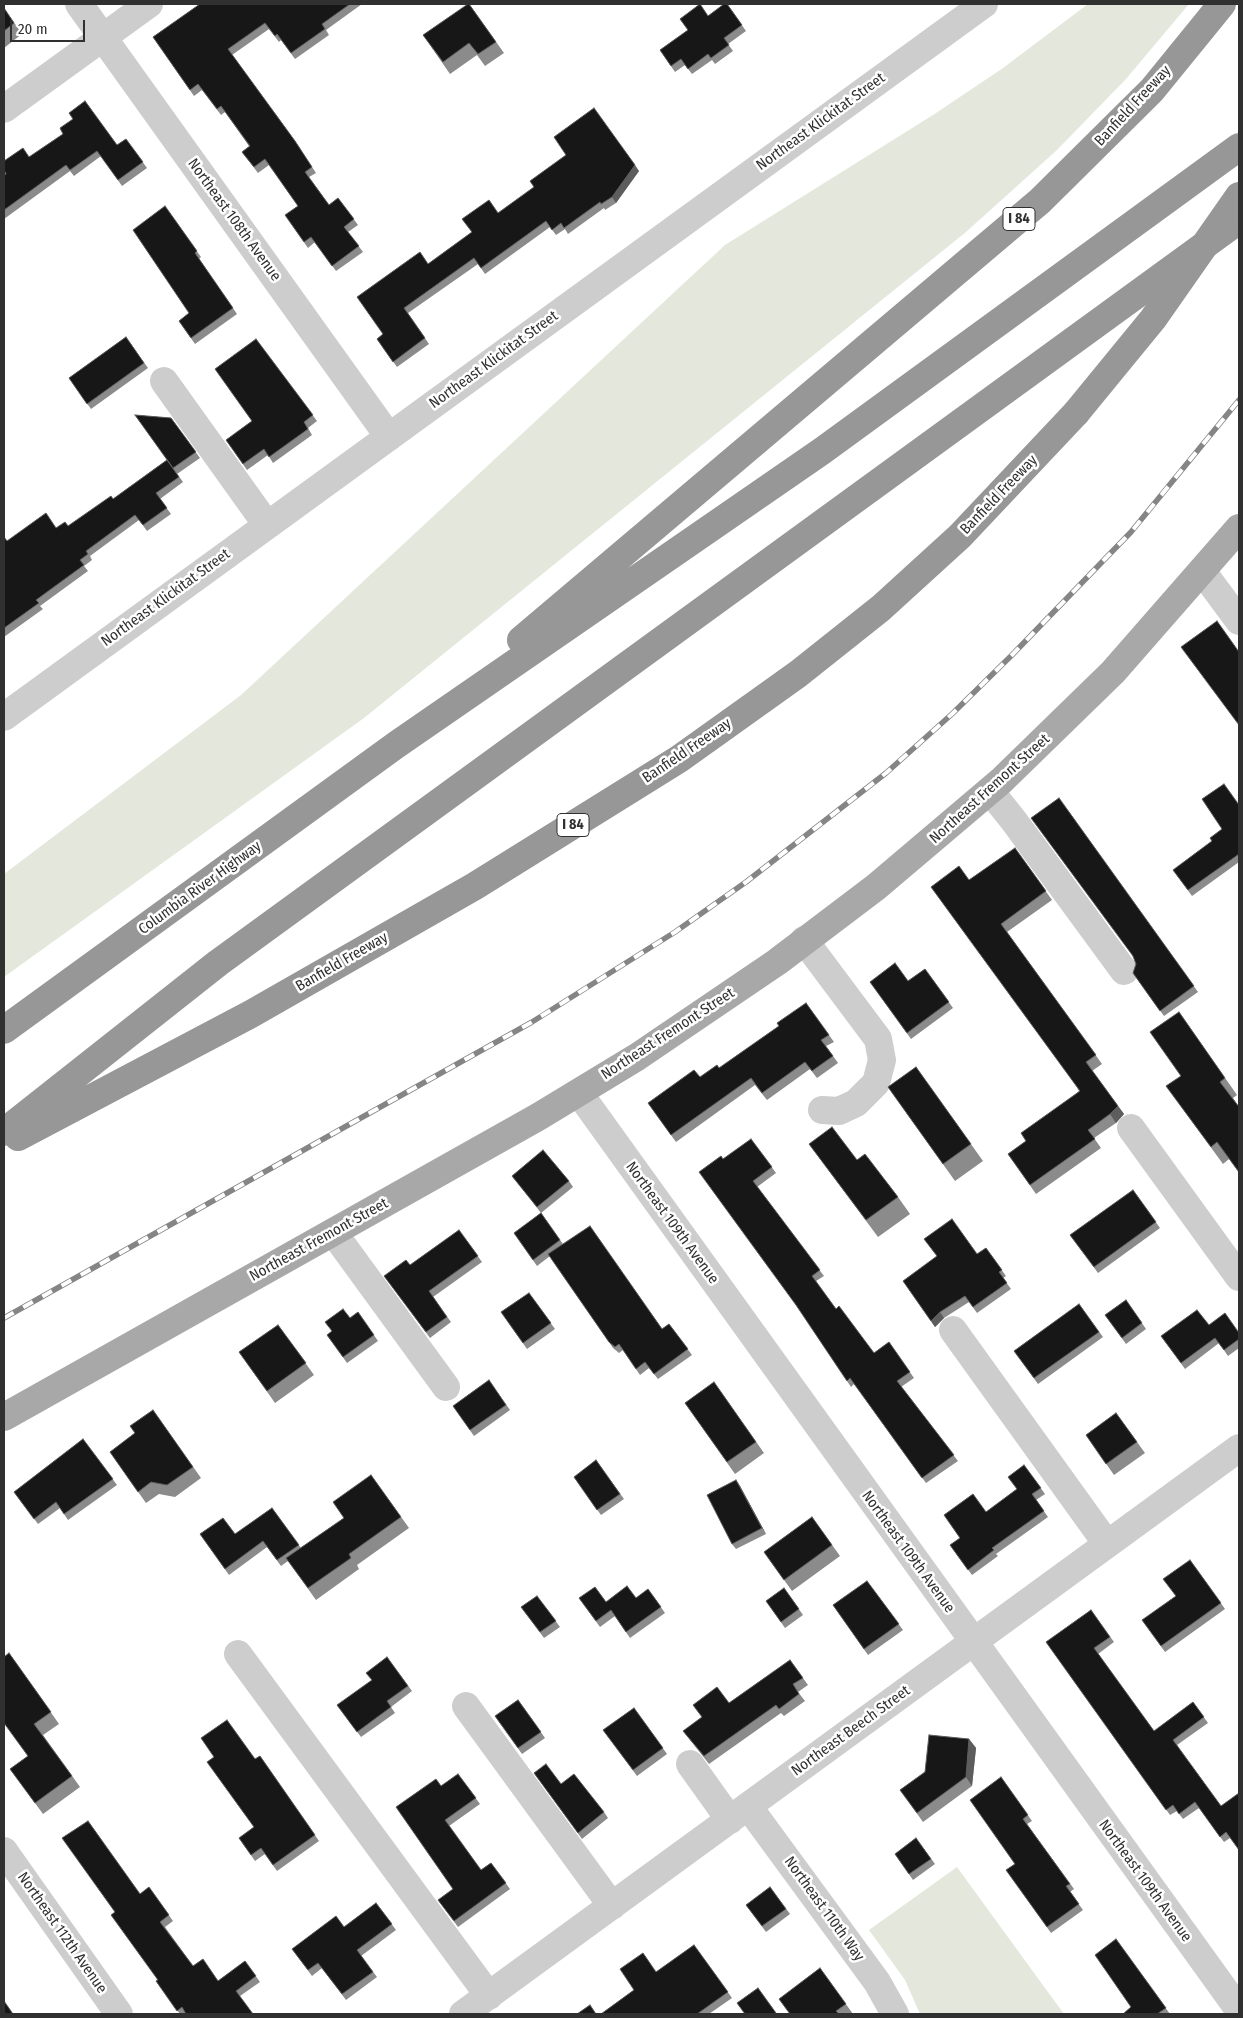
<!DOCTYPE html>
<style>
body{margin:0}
#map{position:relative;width:1243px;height:2018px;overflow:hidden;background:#fff;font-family:"Fira Sans Condensed",sans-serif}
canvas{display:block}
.frame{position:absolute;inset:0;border:5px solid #303030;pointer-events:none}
.scale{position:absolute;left:10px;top:20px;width:75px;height:22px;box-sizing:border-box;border:2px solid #303030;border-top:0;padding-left:6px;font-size:15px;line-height:18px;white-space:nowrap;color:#303030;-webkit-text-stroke:4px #fff;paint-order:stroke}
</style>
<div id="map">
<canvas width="1243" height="2018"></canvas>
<div class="frame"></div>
<div class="scale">20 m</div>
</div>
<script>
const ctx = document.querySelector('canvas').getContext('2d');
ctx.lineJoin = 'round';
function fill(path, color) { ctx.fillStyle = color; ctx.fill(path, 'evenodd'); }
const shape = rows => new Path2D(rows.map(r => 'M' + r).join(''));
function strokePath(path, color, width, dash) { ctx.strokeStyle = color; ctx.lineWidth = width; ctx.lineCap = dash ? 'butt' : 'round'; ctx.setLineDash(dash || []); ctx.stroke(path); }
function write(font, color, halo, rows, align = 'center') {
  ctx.font = font + ' "Fira Sans Condensed",sans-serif'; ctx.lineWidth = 5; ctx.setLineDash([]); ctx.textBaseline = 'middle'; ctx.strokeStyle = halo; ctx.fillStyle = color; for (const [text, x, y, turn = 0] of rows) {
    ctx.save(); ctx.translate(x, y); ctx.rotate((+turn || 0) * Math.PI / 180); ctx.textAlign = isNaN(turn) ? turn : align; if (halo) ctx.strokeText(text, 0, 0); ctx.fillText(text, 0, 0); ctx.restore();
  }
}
fill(shape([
 [1088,4,1189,4,1126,79,1057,150,966,232,364,718,4,977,4,874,241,695,725,245,933,115,1003,68],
 [957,1867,1064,2014,920,2014,905,1980,869,1930]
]), '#e4e8dc');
strokePath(shape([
 [79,4,389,437],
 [4,109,149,4],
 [164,381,267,525],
 [1202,571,1239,621],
 [4,717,984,4],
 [990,791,1014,821,1124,971],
 [804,940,878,1039,882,1060,876,1083,856,1103,839,1111,822,1110],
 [579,1093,1239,2010],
 [1131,1128,1239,1277],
 [333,1232,446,1387],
 [953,1330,1107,1544],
 [238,1654,489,1996],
 [466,1706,612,1906],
 [690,1764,730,1820],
 [748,1806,877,1982,895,2014],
 [4,1851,119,2014],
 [463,2014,1239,1448]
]), '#cdcdcd', 28);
strokePath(shape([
 [4,1417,538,1117,637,1057,777,962,876,887,1001,781,1113,672,1239,528]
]), '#a8a8a8', 28);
strokePath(shape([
 [521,640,1040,201,1152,90,1222,4],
 [4,1030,396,745,822,451,1239,147],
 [4,1132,218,963,1239,220],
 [18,1137,251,1014,475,886,679,759,798,674,881,608,960,536,1076,413]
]), '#979797', 28);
const rail = shape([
 [4,1318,532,1022,675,932,746,882,886,773,952,714,1012,655,1131,532,1239,400]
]);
strokePath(rail, '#858585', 5.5);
strokePath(rail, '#fff', 4, [11]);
strokePath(shape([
 [1076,413,1153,319,1239,196]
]), '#979797', 28);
fill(shape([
 [200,4,362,4,326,30,329,35,295,59,281,40,279,42,269,29,232,55,295,141,316,173,309,177,329,205,338,198,358,225,348,232,363,252,336,271,315,242,308,248,285,215,298,206,269,165,258,173,242,152,249,146,225,112,221,115,202,90,194,96,153,37],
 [469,4,504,53,485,66,477,55,450,74,423,35],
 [727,4,746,31,728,44,733,51,715,64,712,60,692,74,685,65,675,72,660,50,708,16],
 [4,8,22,34,4,48],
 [126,139,147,168,122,186,101,156,74,176,70,171,4,219,4,176,29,157,117,145],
 [639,171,616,203,605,210,604,208,568,234,565,229,556,235,550,227,485,274,478,264,408,313,429,344,397,367,377,339,383,335,428,264,498,213],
 [165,206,201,257,199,259,237,314,195,344,179,321,189,313],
 [126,337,148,368,91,409,69,378],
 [256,339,317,421,308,428,312,435,273,463,268,455,247,470,226,440,252,421],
 [135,415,171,418,200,458,177,474],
 [167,460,183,482,160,499,171,514,147,531,139,520,90,556,92,560,84,566,88,571,40,606,43,609,4,637,4,537,7,541,56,528,68,526,113,499],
 [1059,798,1198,992,1164,1016,1133,973,1136,964,1133,957],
 [1239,805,1239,862,1192,896,1173,870,1212,841,1222,829],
 [1015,848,1052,900,1007,932,1102,1064,1092,1071,1124,1114,1116,1123,1094,1138,1101,1148,1036,1194,1008,1154,1026,1141,1079,1091,969,880],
 [925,969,953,1008,911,1039,870,982,908,981],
 [806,1003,834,1042,826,1046,838,1063,817,1078,810,1069,767,1100,755,1085,676,1142,648,1103,700,1077,719,1068,779,1026],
 [1179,1012,1237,1095,1233,1098,1239,1107,1239,1173,1229,1159,1223,1164,1166,1086,1181,1076],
 [916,1067,983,1161,955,1181,888,1087],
 [751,1139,776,1173,757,1187,824,1276,816,1281,836,1309,874,1353,889,1342,914,1378,901,1387,958,1461,926,1483,854,1384,851,1387,798,1307,723,1159],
 [809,1144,857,1160,898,1197,910,1214,878,1237],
 [512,1176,569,1181,573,1187,541,1213],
 [1133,1190,1160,1228,1098,1273,1070,1235],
 [541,1213,563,1244,662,1329,669,1324,692,1355,658,1379,649,1368,640,1375,623,1350,619,1353,613,1348,550,1256,537,1266,514,1233],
 [459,1230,482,1262,433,1297,451,1322,430,1338,384,1276,410,1265],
 [986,1248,1006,1276,1003,1278,1011,1289,977,1313,969,1302,944,1318,935,1327,903,1281,977,1254],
 [529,1293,555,1329,527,1349,501,1312],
 [1126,1300,1146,1329,1126,1344,1105,1315],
 [1079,1304,1103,1337,1038,1384,1014,1351],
 [358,1312,378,1341,347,1363,327,1335],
 [278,1325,314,1375,275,1403,239,1352],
 [1209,1325,1239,1333,1239,1348,1228,1356,1219,1343,1185,1369,1161,1336],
 [489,1380,510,1410,474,1436,453,1406],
 [714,1382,764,1453,735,1474,685,1403],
 [153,1410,201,1478,175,1497,159,1494,146,1503,110,1452,135,1433],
 [1116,1413,1145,1453,1114,1475,1086,1435],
 [83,1439,117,1485,68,1520,60,1508,38,1524,14,1492],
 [596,1460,624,1499,601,1515,574,1477],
 [1024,1465,1045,1494,1036,1500,1048,1517,996,1554,998,1556,972,1575,950,1545,960,1538,986,1512,1017,1489],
 [371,1475,409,1528,357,1565,359,1569,316,1600,288,1561,281,1566,267,1547,229,1575,200,1534,235,1534,272,1508,301,1548,344,1518],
 [736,1480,740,1486,766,1534,736,1549,732,1544],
 [812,1517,840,1556,792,1591,764,1552],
 [1190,1560,1225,1609,1165,1652,1142,1620,1176,1597],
 [867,1581,903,1630,868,1655,833,1605],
 [784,1588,803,1615,785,1628,766,1601],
 [648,1589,665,1613,630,1638,615,1616,600,1627,579,1598,606,1602,636,1598],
 [537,1596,560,1627,544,1638,521,1607],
 [1091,1610,1114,1642,1098,1654,1154,1731,1193,1702,1208,1723,1177,1745,1230,1838,1224,1842,1199,1808,1183,1819,1177,1811,1170,1815,1046,1642],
 [9,1653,59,1724,43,1735,80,1787,43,1814,10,1769,28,1756],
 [387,1657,412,1691,391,1707,395,1713,361,1737,337,1705,372,1681],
 [790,1660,808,1685,798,1692,805,1701,784,1716,781,1713,709,1764,683,1731,729,1703],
 [518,1700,545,1738,522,1754,495,1716],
 [634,1708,667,1754,637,1776,603,1730],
 [969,1739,976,1748,972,1786,923,1822,900,1790,925,1772],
 [260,1756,319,1841,277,1871,265,1854,255,1861,239,1838,254,1827,255,1759],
 [534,1773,604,1812,608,1818,582,1839],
 [458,1774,480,1804,449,1826,481,1870,491,1863,510,1889,458,1927,438,1900,453,1889,441,1786],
 [1001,1777,1032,1821,1027,1824,1074,1889,1070,1892,1083,1910,1051,1933,1006,1870,1015,1864],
 [916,1838,935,1864,913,1880,895,1854],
 [149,1887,173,1921,165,1927,193,1966,218,1981,245,1961,260,1982,240,1996,184,2014,180,2014,156,1981,157,1980,140,1894],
 [770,1887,790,1914,766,1932,746,1905],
 [376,1903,396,1930,361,1956,377,1977,346,2000,322,1968,312,1976,292,1949,344,1927],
 [1116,1939,1170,2014,1123,2014,1131,2007],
 [694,1945,732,1998,709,2014,601,2014,634,1990,656,1972],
 [820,1968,853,2014,789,2014]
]), '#8b8b8b');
fill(shape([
 [635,165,639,171,616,203,612,197],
 [1118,1106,1124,1114,1116,1123,1110,1114],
 [940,1312,944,1318,935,1327,931,1321],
 [736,1480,740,1486,766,1534,762,1528],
 [969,1739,976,1748,972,1786,966,1777]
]), '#5d5d5d');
const building = shape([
 [200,4,350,4,322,24,325,29,291,53,277,34,275,36,265,23,228,49,295,141,312,167,305,172,329,205,338,198,354,219,344,227,359,246,332,266,311,237,304,242,285,215,298,206,265,159,254,167,242,152,250,146,221,106,217,109,198,84,190,90,153,37,200,4],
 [468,4,469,4,496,42,478,54,469,43,443,62,423,35,468,4],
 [700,4,708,16,724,4,727,4,742,25,724,38,729,45,711,58,708,54,688,69,681,59,671,66,660,50,688,30,680,19,700,4],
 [4,8,14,23,4,31,4,8],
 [85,101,117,145,126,139,143,162,118,180,97,151,70,170,66,165,4,210,4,176,6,174,4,170,4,161,23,148,29,157,63,134,60,128,73,119,69,113,85,101],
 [594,108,635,165,612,197,601,204,600,202,564,228,561,223,552,230,546,221,481,268,474,258,404,308,425,338,393,362,377,339,383,334,357,297,420,252,428,264,472,232,462,219,489,200,498,213,534,187,530,181,566,155,554,137,594,108],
 [165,206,197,251,195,253,233,308,191,338,179,321,189,313,133,230,165,206],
 [126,337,144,363,87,404,69,378,126,337],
 [256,339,313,415,304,422,308,429,269,457,264,449,243,464,226,440,252,421,215,369,256,339],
 [135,415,171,418,196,452,173,468,135,415],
 [167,460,179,477,156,493,167,508,143,525,135,515,86,551,88,554,80,560,84,565,36,600,39,603,4,628,4,537,7,541,46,513,56,528,65,522,68,526,111,496,113,499,167,460],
 [1217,621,1239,652,1239,725,1181,647,1217,621],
 [1224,784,1239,805,1239,854,1188,890,1173,870,1212,841,1210,838,1222,829,1202,799,1224,784],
 [1059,798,1194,986,1160,1011,1133,973,1136,964,1133,956,1031,818,1059,798],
 [1015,848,1046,891,1001,924,1096,1055,1086,1062,1118,1106,1110,1114,1088,1130,1095,1139,1030,1185,1008,1154,1026,1141,1021,1133,1080,1091,931,887,959,866,969,880,1015,848],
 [895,963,908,981,925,969,949,1002,907,1033,870,982,895,963],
 [806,1003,829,1035,821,1040,833,1056,812,1071,805,1062,762,1093,751,1078,671,1135,648,1103,694,1070,700,1077,717,1065,719,1068,779,1026,777,1023,806,1003],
 [1179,1012,1225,1078,1220,1082,1239,1107,1239,1172,1217,1142,1211,1147,1166,1086,1181,1076,1150,1032,1179,1012],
 [916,1067,971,1144,943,1164,888,1087,916,1067],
 [832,1127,857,1160,865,1154,898,1197,866,1220,809,1144,832,1127],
 [751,1139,772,1167,753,1181,820,1270,812,1276,836,1309,839,1306,874,1353,889,1342,910,1372,897,1381,954,1455,922,1478,850,1378,847,1381,796,1305,699,1172,721,1156,723,1159,751,1139],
 [543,1150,569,1181,537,1207,512,1176,543,1150],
 [1133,1190,1156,1222,1094,1267,1070,1235,1133,1190],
 [541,1213,560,1240,533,1260,514,1233,541,1213],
 [952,1219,977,1254,986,1248,1002,1270,999,1272,1007,1283,973,1307,965,1296,940,1312,931,1321,903,1281,937,1256,924,1239,952,1219],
 [590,1226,662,1329,669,1324,688,1349,654,1374,645,1362,636,1369,619,1344,615,1347,609,1342,548,1254,590,1226],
 [459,1230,478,1256,429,1291,447,1317,426,1332,384,1276,406,1260,410,1265,459,1230],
 [529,1293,551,1323,523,1343,501,1312,529,1293],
 [1126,1300,1142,1323,1122,1338,1105,1315,1126,1300],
 [1079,1304,1099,1332,1034,1378,1014,1351,1079,1304],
 [343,1309,350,1318,358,1312,374,1335,343,1357,327,1335,332,1331,325,1322,343,1309],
 [1197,1310,1209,1325,1225,1313,1239,1333,1239,1339,1224,1350,1215,1338,1181,1363,1161,1336,1197,1310],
 [278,1325,306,1363,267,1391,239,1352,278,1325],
 [489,1380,506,1405,470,1430,453,1406,489,1380],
 [714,1382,756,1442,727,1462,685,1403,714,1382],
 [153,1410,193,1467,167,1485,151,1482,138,1492,110,1452,135,1433,130,1426,153,1410],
 [1116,1413,1137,1442,1106,1464,1086,1435,1116,1413],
 [83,1439,113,1479,64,1514,56,1502,34,1519,14,1492,83,1439],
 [596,1460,620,1494,597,1510,574,1477,596,1460],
 [1024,1465,1041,1488,1032,1494,1044,1511,992,1548,994,1550,968,1570,950,1545,960,1538,944,1515,973,1494,986,1512,1017,1489,1008,1477,1024,1465],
 [371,1475,401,1517,349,1554,351,1558,308,1588,286,1558,344,1518,333,1502,371,1475],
 [736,1480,762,1528,732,1544,707,1495,736,1480],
 [272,1508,299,1545,277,1560,263,1541,225,1569,200,1534,223,1518,235,1534,272,1508],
 [812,1517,832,1545,784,1580,764,1552,812,1517],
 [1190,1560,1221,1603,1161,1646,1142,1620,1176,1596,1163,1579,1190,1560],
 [867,1581,899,1624,864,1649,833,1605,867,1581],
 [627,1586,636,1598,648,1589,661,1607,626,1632,611,1610,596,1621,579,1598,595,1587,606,1602,627,1586],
 [784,1588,799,1609,781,1622,766,1601,784,1588],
 [537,1596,556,1621,540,1632,521,1607,537,1596],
 [1091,1610,1110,1637,1094,1648,1154,1731,1193,1702,1204,1717,1173,1740,1221,1806,1239,1793,1239,1850,1226,1832,1220,1837,1195,1802,1179,1814,1173,1805,1166,1810,1046,1642,1091,1610],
 [9,1653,51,1712,34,1724,72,1776,35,1803,10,1769,28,1756,4,1723,4,1657,9,1653],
 [387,1657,408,1686,387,1701,391,1707,357,1732,337,1705,372,1680,366,1673,387,1657],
 [790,1660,803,1678,793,1684,799,1694,779,1709,776,1705,704,1756,683,1731,702,1717,693,1705,717,1687,729,1703,790,1660],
 [518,1700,541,1732,518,1748,495,1716,518,1700],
 [634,1708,663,1748,633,1770,603,1730,634,1708],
 [227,1720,255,1759,260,1756,315,1835,273,1865,261,1848,251,1855,239,1838,254,1827,207,1762,214,1757,201,1738,227,1720],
 [929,1735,969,1739,966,1777,917,1813,900,1790,925,1772,929,1735],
 [546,1764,561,1784,574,1774,604,1812,578,1833,534,1773,546,1764],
 [458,1774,476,1798,445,1820,481,1870,491,1863,506,1883,454,1921,438,1900,453,1889,396,1807,436,1779,441,1786,458,1774],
 [1001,1777,1028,1815,1023,1819,1070,1884,1066,1886,1079,1904,1047,1927,1006,1870,1015,1864,970,1800,1001,1777],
 [88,1821,140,1894,149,1887,169,1915,160,1922,193,1966,203,1959,218,1981,245,1961,256,1976,236,1991,253,2014,186,2014,182,2007,177,2011,156,1981,158,1980,111,1915,115,1912,62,1838,88,1821],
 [916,1838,931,1859,909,1874,895,1854,916,1838],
 [770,1887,786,1909,762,1926,746,1905,770,1887],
 [376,1903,392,1924,357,1950,373,1972,342,1994,318,1963,308,1970,292,1949,336,1916,344,1927,376,1903],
 [1116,1939,1166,2008,1157,2014,1123,2014,1131,2007,1095,1955,1116,1939],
 [694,1945,728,1992,697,2014,601,2014,634,1990,620,1969,643,1953,656,1972,694,1945],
 [820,1968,846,2004,836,2011,839,2014,790,2014,779,1999,820,1968],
 [758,1988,776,2013,774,2014,745,2014,737,2003,758,1988],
 [4,2001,13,2014,4,2014,4,2001],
 [590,2005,596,2014,577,2014,590,2005]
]);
fill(building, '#171717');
strokePath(building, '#5d5d5d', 1);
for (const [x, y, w] of [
 [1019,219,32],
 [573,825,32]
]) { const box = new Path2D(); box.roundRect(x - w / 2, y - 11.5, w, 23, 4); ctx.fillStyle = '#fff'; ctx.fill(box); strokePath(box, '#303030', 1); }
write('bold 14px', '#303030', null, [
 ["I 84",1019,219],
 ["I 84",573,825]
]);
write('15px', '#303030', '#fff', [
 ["Banfield Freeway",1133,106,-47],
 ["Northeast Klickitat Street",821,122,-36],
 ["Northeast 108th Avenue",234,220,54],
 ["Northeast Klickitat Street",494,360,-36],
 ["Banfield Freeway",999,495,-46],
 ["Northeast Klickitat Street",166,598,-36],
 ["Banfield Freeway",687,751,-34],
 ["Northeast Fremont Street",990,789,-42],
 ["Columbia River Highway",200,888,-36],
 ["Banfield Freeway",342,962,-30],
 ["Northeast Fremont Street",668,1034,-33],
 ["Northeast 109th Avenue",672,1223,54],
 ["Northeast Fremont Street",319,1240,-29],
 ["Northeast 109th Avenue",908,1552,54],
 ["Northeast Beech Street",851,1731,-36],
 ["Northeast 109th Avenue",1145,1881,54],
 ["Northeast 110th Way",824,1909,54],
 ["Northeast 112th Avenue",62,1933,55]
]);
</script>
